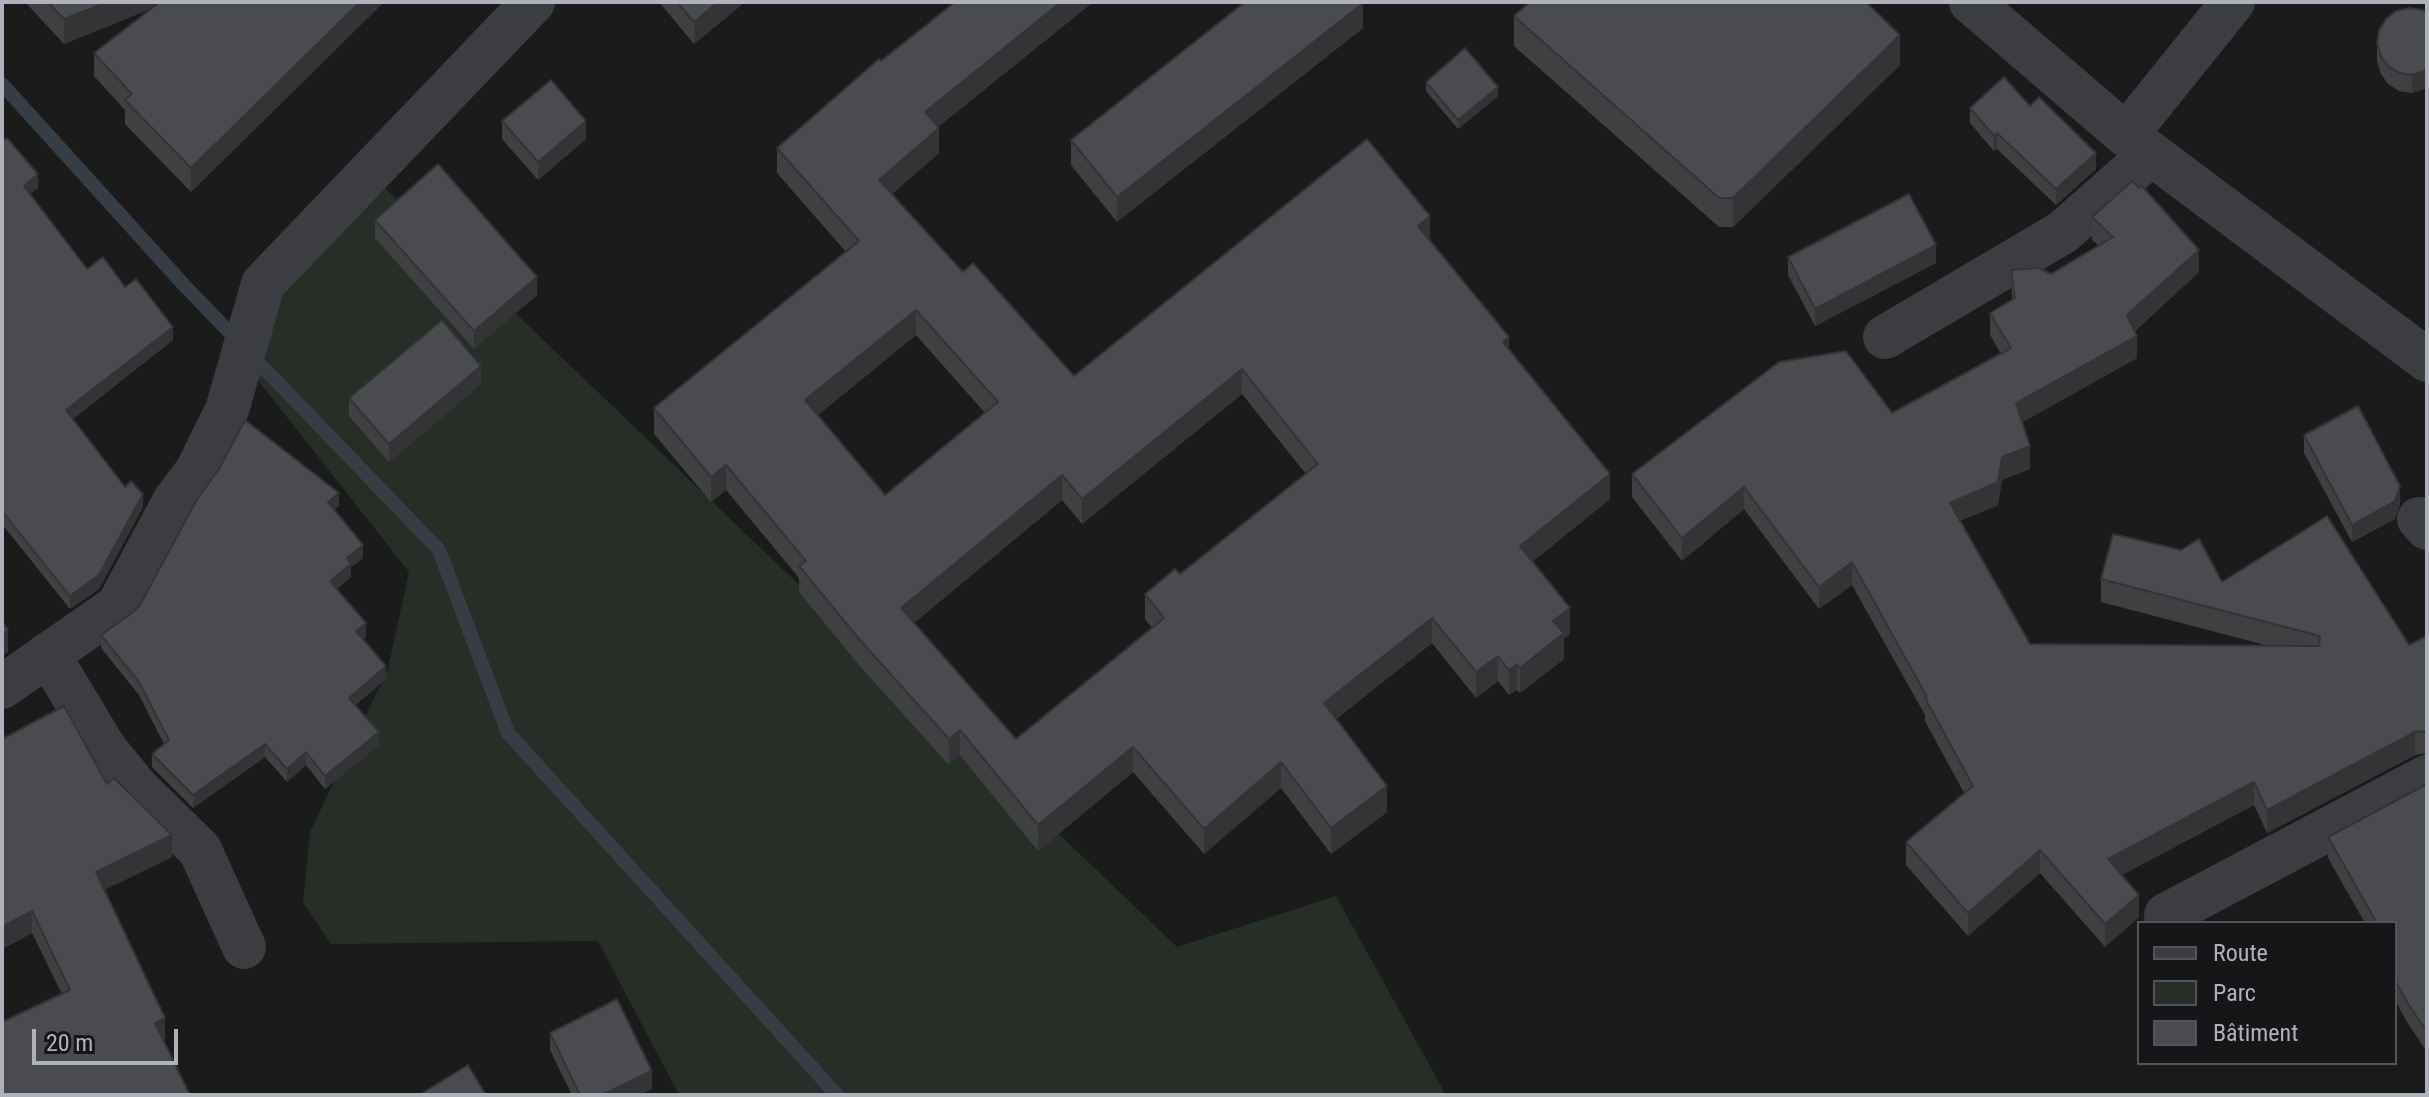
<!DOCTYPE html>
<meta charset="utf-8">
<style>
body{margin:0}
#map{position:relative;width:2429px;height:1097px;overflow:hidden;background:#1b1b1c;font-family:"Roboto Condensed",sans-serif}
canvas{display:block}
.frame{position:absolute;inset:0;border:4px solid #afb2ba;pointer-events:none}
.legend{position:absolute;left:2137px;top:921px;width:260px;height:144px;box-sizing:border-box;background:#161618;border:2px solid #535459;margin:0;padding:10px 14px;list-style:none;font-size:24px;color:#afb2ba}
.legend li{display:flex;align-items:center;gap:16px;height:40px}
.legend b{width:40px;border:2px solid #535459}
.scale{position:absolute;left:32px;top:1029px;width:146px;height:36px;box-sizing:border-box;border:4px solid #afb2ba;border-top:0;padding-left:10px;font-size:24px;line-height:28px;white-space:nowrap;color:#afb2ba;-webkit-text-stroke:6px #161618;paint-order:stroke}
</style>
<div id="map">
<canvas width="2429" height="1097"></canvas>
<div class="frame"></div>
<ul class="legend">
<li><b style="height:10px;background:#3c3d41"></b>Route</li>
<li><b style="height:22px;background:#272e28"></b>Parc</li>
<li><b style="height:22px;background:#4a4b4e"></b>Bâtiment</li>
</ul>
<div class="scale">20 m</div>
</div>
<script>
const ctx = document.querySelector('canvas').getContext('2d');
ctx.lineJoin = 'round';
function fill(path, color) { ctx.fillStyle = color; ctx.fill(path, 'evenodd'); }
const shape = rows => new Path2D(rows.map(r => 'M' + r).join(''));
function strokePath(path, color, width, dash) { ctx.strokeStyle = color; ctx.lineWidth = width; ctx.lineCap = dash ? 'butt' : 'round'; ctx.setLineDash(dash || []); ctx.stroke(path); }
fill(shape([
 [366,170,1177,947,1336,896,1446,1095,679,1095,598,941,331,944,303,902,310,832,388,669,409,572,253,374,259,280]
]), '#272e28');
strokePath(shape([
 [2,84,183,284,439,550,508,733,837,1095]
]), '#363d44', 14);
strokePath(shape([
 [1971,2,2126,135,2427,360],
 [2126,135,2233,2],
 [1885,337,2063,232,2151,154],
 [2419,519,2427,528],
 [48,654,105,749,137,788,200,850,244,947],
 [2,687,118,606,175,500,197,471,227,410,263,284,533,2],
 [2166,915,2427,777]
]), '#3c3d41', 44);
fill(shape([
 [25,2,384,2,191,192,125,124,125,110,94,76,94,53,150,9,64,44],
 [659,2,745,2,694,44],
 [1093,2,938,127,939,153,892,194,963,272,1074,376,1430,240,1509,350,1610,499,1532,562,1570,634,1564,639,1564,659,1520,693,1517,690,1509,695,1498,681,1476,698,1432,643,1336,719,1387,812,1331,854,1281,788,1204,854,1133,772,1038,851,960,755,949,765,859,665,799,592,799,578,726,490,711,502,654,434,654,408,846,252,777,173,777,148,881,61],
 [916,335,985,413,885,495,818,415],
 [1242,394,1306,474,1180,574,1145,594,1145,619,1152,628,1016,739,914,623,1062,500,1082,524],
 [2427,12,2427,88,2412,93,2399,91,2388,84,2381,74,2377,61,2377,43],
 [1514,16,1900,65,1733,227,1719,227,1514,46],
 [1363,28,1117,222,1071,165,1071,140],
 [1426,82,1498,96,1458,129,1426,91],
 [2030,106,2096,169,2056,205,1997,149,1994,151,1970,123,1970,108],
 [502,121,586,139,538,180,502,139],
 [2,142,38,188,30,194,87,269,125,287,173,340,73,419,125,487,143,507,99,589,70,609,2,524],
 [2092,217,2199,272,2135,331,2137,358,2022,422,2030,469,2002,480,1998,505,1960,521,2030,644,2269,646,2101,602,2101,579,2222,582,2409,645,2427,636,2427,753,2415,755,2267,833,2254,805,2122,875,2139,917,2105,947,2040,873,1968,936,1906,865,1906,842,1964,793,1925,721,1925,715,1852,585,1819,609,1744,509,1682,561,1632,497,1632,474,1892,413,2001,354,1990,335,1990,313,2012,300,2011,270,2051,274,2098,245,2092,240],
 [375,220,537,295,474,349,375,238],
 [1788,257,1936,263,1815,326,1788,275],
 [481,384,389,462,349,416,349,398],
 [2304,435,2400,504,2395,519,2352,542,2304,453],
 [339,506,334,510,363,558,351,567,351,577,337,589,366,636,363,639,386,679,355,705,379,745,325,789,306,765,287,782,265,757,193,808,152,767,152,754,164,744,139,695,101,648,101,635],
 [107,784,172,857,104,890,165,1040,164,1041,62,994,32,933,2,949],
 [2427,784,2427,1052,2407,1022,2395,1000,2395,923,2365,923,2328,858,2328,837],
 [550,1033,652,1089,639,1095,572,1095,550,1050]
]), '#404043');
fill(shape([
 [107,2,168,2,64,44,64,19],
 [360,2,384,2,191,192,191,168],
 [718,2,745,2,694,44,694,22],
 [1061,2,1093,2,925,137,925,112],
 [1363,3,1363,28,1117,222,1117,197],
 [1900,35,1900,65,1733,227,1733,198],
 [2427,70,2427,88,2412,93,2412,75],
 [1498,87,1498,96,1458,129,1458,120],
 [586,121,586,139,538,180,538,162],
 [939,128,939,153,879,205,879,180],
 [1997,133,1997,149,1994,151,1994,136],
 [2096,153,2096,169,2056,205,2056,189],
 [38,174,38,188,24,199,24,186],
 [1430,216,1430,242,1418,226],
 [1936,245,1936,263,1815,326,1815,309],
 [2199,250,2199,272,2127,337,2127,315],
 [537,277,537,295,474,349,474,331],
 [916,310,916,335,805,425,805,400],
 [173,327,173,340,66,424,66,410],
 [2137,336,2137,358,2016,426,2016,403],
 [1509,337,1509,363,1503,342],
 [481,366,481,384,389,462,389,444],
 [1242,369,1242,394,1082,524,1082,499],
 [2030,446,2030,469,2002,480,1998,505,1950,525,1950,503,2002,457],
 [726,465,726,490,711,502,711,477],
 [1610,474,1610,499,1520,572,1520,546],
 [1062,475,1062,500,901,634,901,608],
 [2400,486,2400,504,2395,519,2352,542,2352,525],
 [1744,487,1744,509,1682,561,1682,538],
 [339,493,339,506,328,515,328,502],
 [143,494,143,507,99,589,70,609,70,596],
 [363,545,363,558,351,567,351,577,330,594,330,581,347,558],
 [1852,562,1852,585,1819,609,1819,587],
 [1570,608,1570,634,1564,639,1564,659,1520,693,1520,668,1553,621],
 [1432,618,1432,643,1324,729,1324,703],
 [366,623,366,636,356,644,356,631],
 [8,630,8,652,2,657,2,634],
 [1498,656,1498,681,1476,698,1476,672],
 [1517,664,1517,690,1509,695,1509,670],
 [386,666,386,679,349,711,349,698],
 [960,730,960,755,949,765,949,739],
 [379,732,379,745,325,789,325,776],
 [2415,732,2415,755,2267,833,2267,810],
 [265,744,265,757,193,808,193,795],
 [1133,747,1133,772,1038,851,1038,825],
 [306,752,306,765,287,782,287,769],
 [1281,762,1281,788,1204,854,1204,829],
 [2254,782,2254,805,2108,882,2108,859],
 [1387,786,1387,812,1331,854,1331,828],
 [172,835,172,857,96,894,96,872],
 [2040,850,2040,873,1968,936,1968,913],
 [2139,895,2139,917,2105,947,2105,924],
 [32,911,32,933,2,949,2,927],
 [165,1018,165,1040,155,1045,155,1023],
 [652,1071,652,1089,639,1095,602,1095]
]), '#343437');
const building = shape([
 [48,2,107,2,64,19,48,2],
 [160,2,360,2,191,168,125,100,132,94,94,53,160,2],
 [677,2,718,2,694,22,677,2],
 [955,2,1061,2,925,112,939,128,879,180,963,272,973,263,1074,376,1367,139,1430,216,1418,226,1509,337,1503,342,1610,474,1520,546,1570,608,1553,621,1564,633,1520,668,1517,664,1509,670,1498,656,1476,672,1432,618,1324,703,1387,786,1331,828,1281,762,1204,829,1133,747,1038,825,960,730,949,739,859,639,799,566,806,561,726,465,711,477,654,408,859,241,777,148,879,59,881,61,955,2],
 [916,310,998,402,885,495,805,400,916,310],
 [1242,369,1318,464,1180,574,1175,569,1145,594,1164,618,1016,739,901,608,1062,475,1082,499,1242,369],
 [1245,2,1363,3,1117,197,1071,140,1245,2],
 [1530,2,1866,2,1900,35,1733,198,1719,198,1514,16,1530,2],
 [2409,8,2423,10,2427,12,2427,70,2412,75,2399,73,2388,66,2381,56,2377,43,2379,30,2386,19,2396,11,2409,8],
 [1465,48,1498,87,1458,120,1426,82,1465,48],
 [2004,77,2030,106,2039,97,2096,153,2056,189,1997,133,1994,136,1970,108,2004,77],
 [551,80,586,121,538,162,502,121,551,80],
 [7,138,38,174,24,186,87,269,103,257,125,287,136,279,173,327,66,410,125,487,131,481,143,494,99,575,70,596,2,511,2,142,7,138],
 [438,164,537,277,474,331,375,220,438,164],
 [2132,181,2139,188,2142,186,2199,250,2127,315,2137,336,2016,403,2030,446,2002,457,1998,482,1950,503,2030,644,2319,646,2320,636,2101,579,2113,534,2181,550,2199,539,2222,582,2327,516,2409,645,2427,636,2427,731,2415,732,2267,810,2254,782,2108,859,2139,895,2105,924,2040,850,1968,913,1906,842,1973,786,1925,698,1927,697,1852,562,1819,587,1744,487,1682,538,1632,474,1779,362,1846,351,1892,413,2011,348,1990,313,2015,298,2011,270,2039,268,2051,274,2113,237,2092,217,2132,181],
 [1909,194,1936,245,1815,309,1788,257,1909,194],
 [442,320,481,366,389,444,349,398,442,320],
 [2358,406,2400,486,2395,501,2352,525,2304,435,2358,406],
 [245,420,339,493,328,502,363,545,347,558,351,564,330,581,366,623,356,631,386,666,349,698,379,732,325,776,306,752,287,769,265,744,193,795,152,754,169,740,139,682,101,635,132,613,140,605,196,501,219,469,245,420],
 [2,621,8,630,2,634,2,621],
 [64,706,107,784,114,778,172,835,96,872,165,1018,155,1023,190,1095,2,1095,2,1022,70,990,32,911,2,927,2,739,64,706],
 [2427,784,2427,1032,2407,1002,2395,980,2395,923,2377,923,2328,837,2427,784],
 [617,999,652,1071,602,1095,580,1095,550,1033,617,999],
 [468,1065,486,1095,419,1095,468,1065]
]);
fill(building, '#4a4b4e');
strokePath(building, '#343437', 2);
</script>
